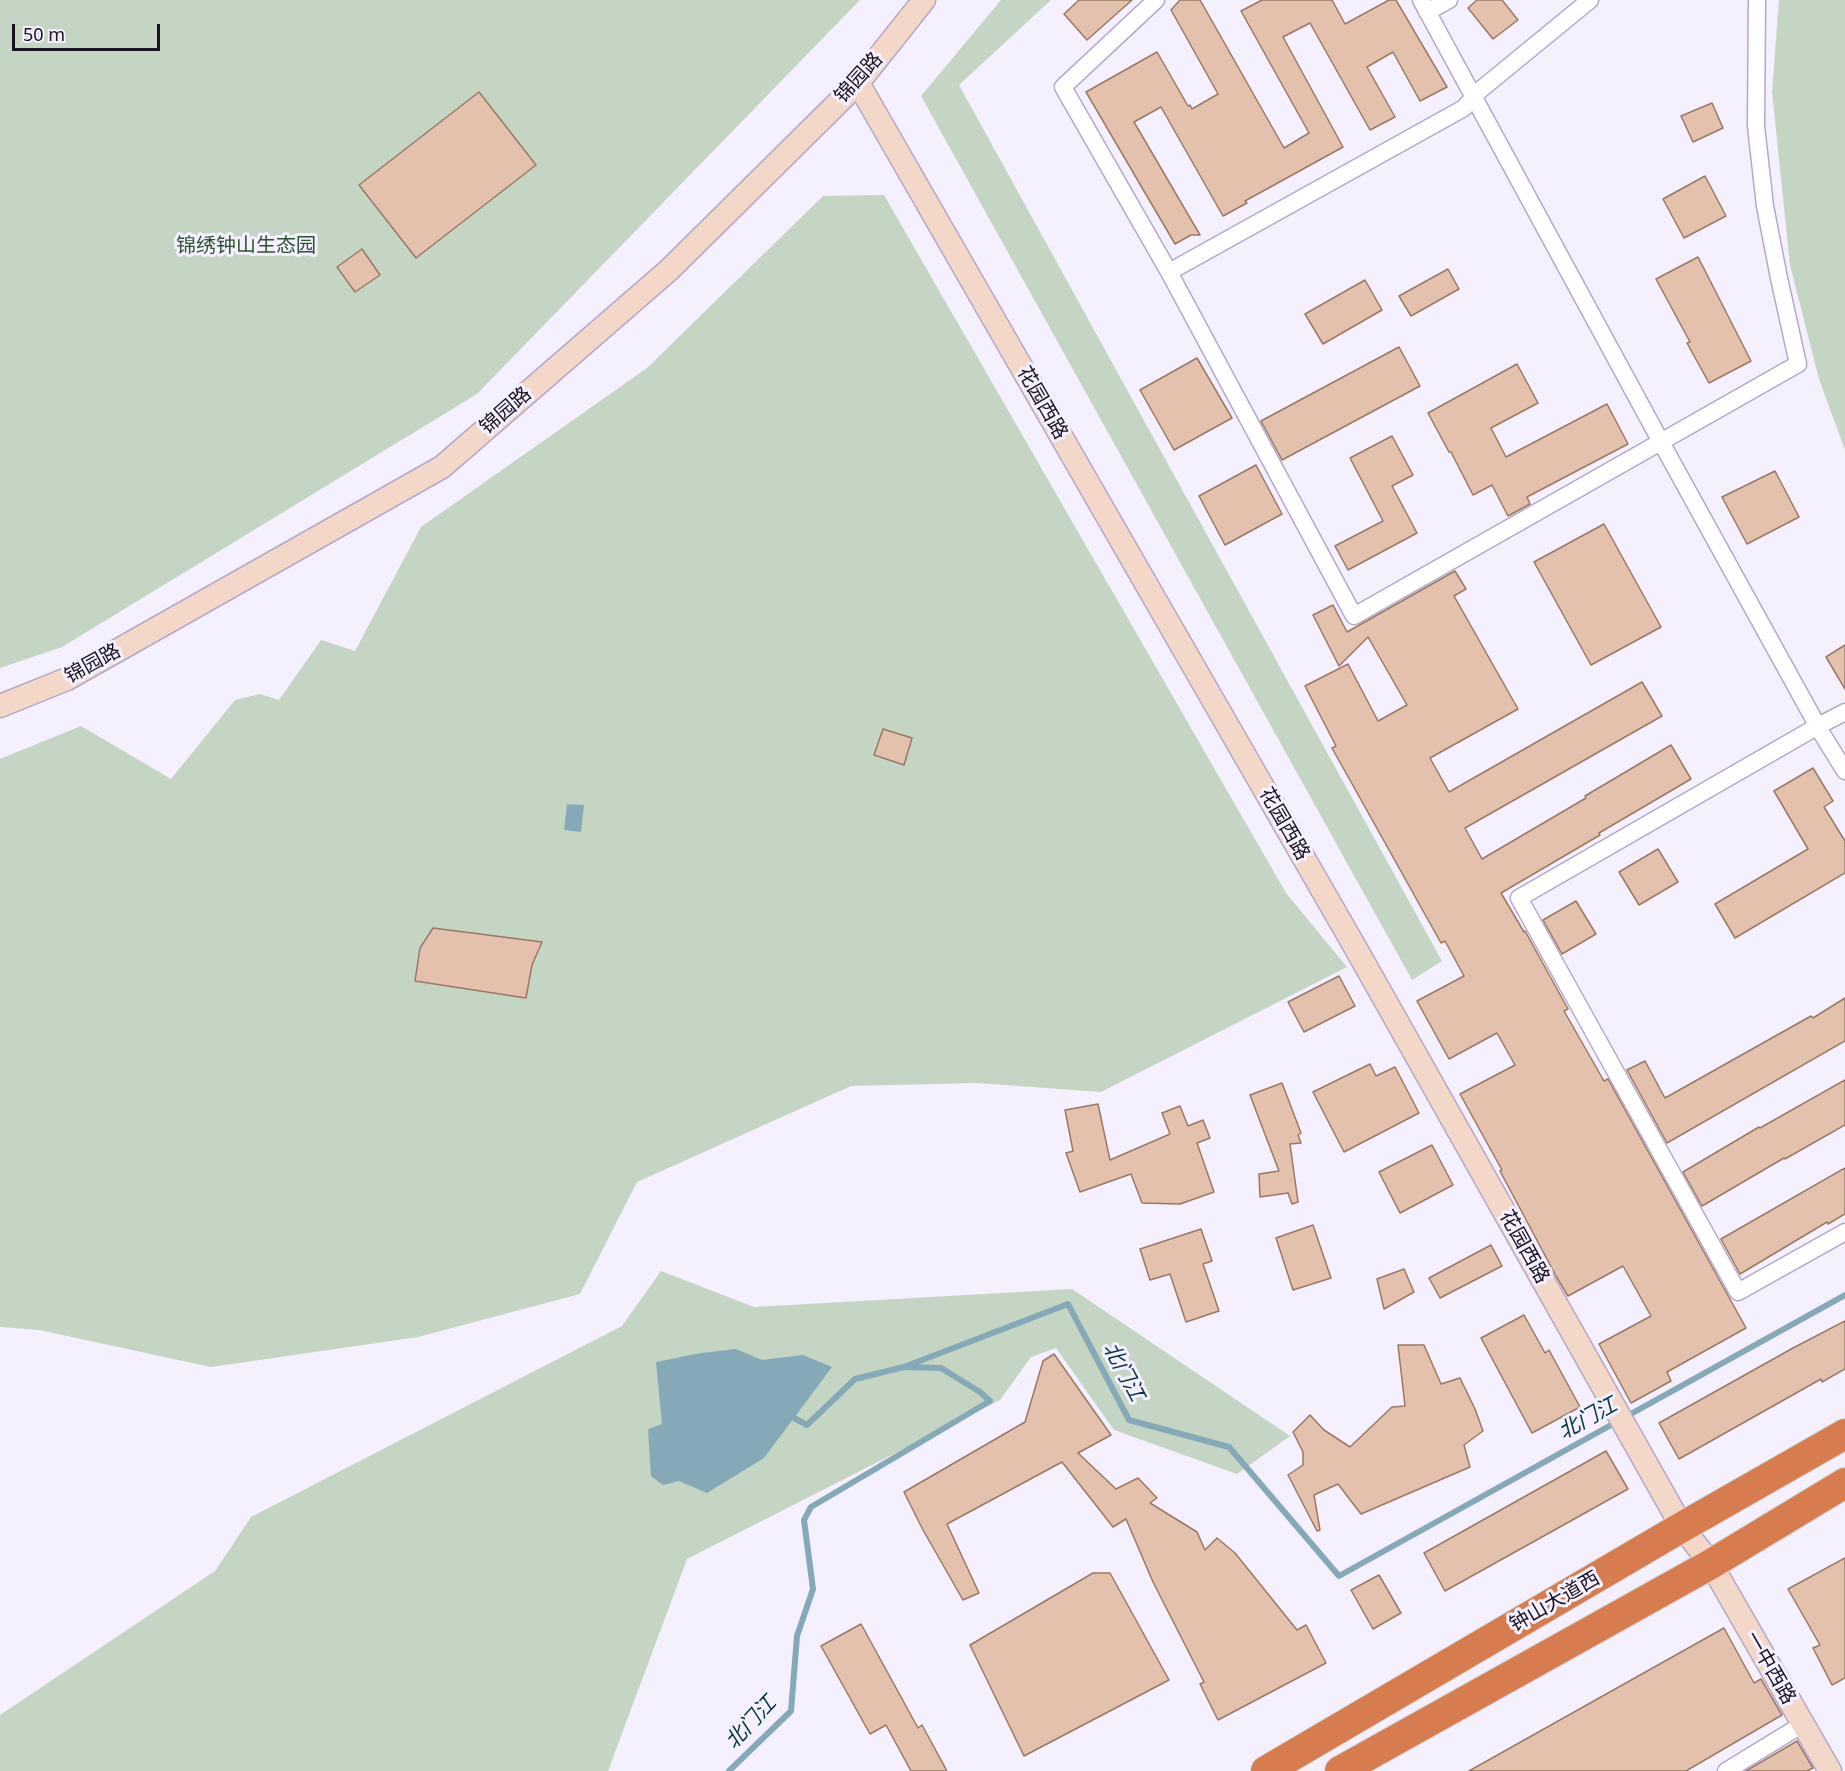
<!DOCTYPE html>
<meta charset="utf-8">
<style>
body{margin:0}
#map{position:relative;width:1845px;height:1771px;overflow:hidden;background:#f5f0fe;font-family:"Noto Sans",sans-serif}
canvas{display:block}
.scale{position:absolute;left:12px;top:24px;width:148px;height:27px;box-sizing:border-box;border:3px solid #18131f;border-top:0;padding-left:8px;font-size:18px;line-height:21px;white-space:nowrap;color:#18131f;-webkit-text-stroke:4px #f5f0fe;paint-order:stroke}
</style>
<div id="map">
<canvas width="1845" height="1771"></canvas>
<div class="scale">50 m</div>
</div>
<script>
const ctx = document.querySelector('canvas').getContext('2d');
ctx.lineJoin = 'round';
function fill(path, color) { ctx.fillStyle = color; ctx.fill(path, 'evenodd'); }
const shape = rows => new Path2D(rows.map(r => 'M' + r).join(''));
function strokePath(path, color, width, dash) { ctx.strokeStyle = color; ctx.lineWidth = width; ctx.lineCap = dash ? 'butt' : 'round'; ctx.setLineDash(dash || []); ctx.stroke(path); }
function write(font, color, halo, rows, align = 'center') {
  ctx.font = font + ' "Noto Sans","Noto Sans SC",sans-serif'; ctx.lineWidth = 6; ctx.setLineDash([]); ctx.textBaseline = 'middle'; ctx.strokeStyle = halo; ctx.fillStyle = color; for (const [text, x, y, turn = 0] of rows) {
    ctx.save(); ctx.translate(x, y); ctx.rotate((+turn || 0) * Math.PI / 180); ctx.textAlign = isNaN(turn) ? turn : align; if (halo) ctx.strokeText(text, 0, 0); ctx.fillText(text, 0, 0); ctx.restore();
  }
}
fill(shape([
 [0,0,860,0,477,394,62,647,0,668],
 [1001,0,1051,0,959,85,1442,961,1412,980,921,96],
 [1779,0,1845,0,1845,450,1819,379,1790,265,1772,92],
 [884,195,1286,893,1347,967,1101,1092,977,1083,851,1086,637,1182,580,1294,418,1337,211,1367,39,1330,0,1327,0,759,81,726,171,779,235,700,260,694,279,700,321,640,355,651,421,527,647,368,823,196],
 [661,1271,754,1307,1072,1289,1290,1436,1237,1474,1114,1430,1056,1348,1031,1357,1000,1400,687,1559,608,1771,0,1771,0,1715,215,1571,251,1517,622,1326]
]), '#c4d5c4');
fill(shape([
 [567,804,584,805,581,832,564,830],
 [736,1349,762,1360,803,1355,832,1367,764,1458,707,1493,679,1481,663,1485,651,1476,648,1429,662,1424,656,1362,701,1353]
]), '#86a9b8');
strokePath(shape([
 [794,1418,807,1425,855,1379,904,1367],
 [729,1771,791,1711,797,1636,813,1589,804,1520,811,1507,990,1401,980,1392,941,1368,904,1367,1068,1304,1129,1420,1229,1447,1339,1576,1845,1295]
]), '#86a9b8', 6);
const building = shape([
 [1079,0,1132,0,1087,40,1064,14,1079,0],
 [1180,0,1200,0,1284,148,1309,133,1241,11,1262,0,1332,0,1345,24,1389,0,1396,0,1447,87,1420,101,1393,52,1367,67,1395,117,1370,130,1310,23,1283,37,1343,147,1245,201,1247,203,1223,216,1161,107,1134,122,1200,235,1191,235,1175,244,1086,92,1157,52,1188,106,1190,105,1192,109,1218,94,1171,10,1180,0],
 [1477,0,1502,0,1518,20,1493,39,1468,8,1477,0],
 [479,92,536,165,416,258,359,185,479,92],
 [1712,103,1723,128,1693,142,1681,116,1712,103],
 [1705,176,1726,216,1684,238,1663,199,1705,176],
 [362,249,380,275,355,292,337,267,362,249],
 [1698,257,1751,361,1709,383,1687,343,1690,342,1656,279,1698,257],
 [1448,269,1459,289,1411,316,1399,296,1448,269],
 [1365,280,1382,310,1323,344,1305,314,1365,280],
 [1399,347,1420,386,1282,460,1261,421,1399,347],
 [1197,358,1232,418,1174,450,1140,390,1197,358],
 [1517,364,1538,403,1491,428,1506,457,1607,404,1628,444,1527,497,1530,504,1508,516,1492,485,1473,495,1451,452,1449,452,1428,413,1517,364],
 [1392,436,1413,475,1392,486,1417,533,1348,570,1335,546,1383,521,1350,458,1392,436],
 [1256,465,1282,514,1225,545,1199,496,1256,465],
 [1775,471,1799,517,1747,544,1722,497,1775,471],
 [1604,524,1661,627,1591,665,1534,562,1604,524],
 [1455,571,1466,589,1454,596,1518,709,1430,758,1449,792,1642,682,1662,716,1465,828,1482,859,1586,798,1585,796,1671,745,1691,779,1599,833,1600,835,1501,893,1524,932,1525,931,1568,1009,1564,1011,1604,1081,1608,1079,1746,1328,1667,1372,1671,1381,1631,1403,1599,1344,1651,1316,1623,1266,1568,1296,1556,1276,1500,1171,1502,1170,1460,1094,1515,1065,1497,1033,1449,1059,1417,1001,1464,976,1445,941,1441,943,1332,748,1336,746,1305,686,1348,664,1378,721,1407,705,1368,637,1339,666,1313,615,1333,605,1347,632,1455,571],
 [1845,645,1845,689,1826,657,1845,645],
 [883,729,912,738,904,765,874,755,883,729],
 [1813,768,1833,801,1824,807,1845,841,1845,873,1735,938,1715,904,1808,849,1774,791,1813,768],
 [1658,849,1678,882,1639,905,1619,872,1658,849],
 [1576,901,1596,934,1562,954,1543,920,1576,901],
 [433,928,542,942,532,965,526,998,415,981,420,948,433,928],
 [1339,976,1355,1006,1304,1032,1288,1002,1339,976],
 [1845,998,1845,1041,1667,1143,1627,1070,1645,1061,1665,1098,1811,1016,1813,1018,1845,998],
 [1370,1064,1376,1076,1395,1067,1419,1113,1344,1152,1313,1092,1370,1064],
 [1845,1080,1845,1125,1785,1159,1784,1158,1702,1206,1683,1172,1759,1127,1760,1128,1845,1080],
 [1282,1083,1301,1133,1298,1135,1301,1143,1290,1144,1298,1202,1292,1204,1288,1193,1260,1197,1259,1174,1279,1171,1250,1095,1282,1083],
 [1098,1104,1110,1160,1170,1134,1162,1113,1180,1106,1188,1126,1203,1120,1210,1138,1197,1143,1214,1192,1180,1204,1142,1203,1131,1174,1080,1192,1066,1153,1073,1151,1065,1110,1098,1104],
 [1432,1145,1453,1185,1400,1213,1379,1172,1432,1145],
 [1845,1168,1845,1214,1828,1224,1827,1222,1740,1274,1721,1239,1845,1168],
 [1313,1225,1331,1278,1293,1290,1276,1238,1313,1225],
 [1201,1229,1212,1261,1203,1264,1219,1311,1186,1322,1170,1274,1150,1280,1140,1249,1201,1229],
 [1491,1245,1502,1266,1440,1298,1429,1278,1491,1245],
 [1404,1269,1414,1292,1384,1309,1377,1279,1404,1269],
 [1524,1315,1545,1353,1549,1350,1580,1407,1532,1433,1481,1338,1524,1315],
 [1845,1321,1845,1369,1822,1382,1821,1379,1679,1459,1659,1423,1793,1348,1845,1321],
 [1398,1345,1424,1345,1441,1384,1460,1378,1475,1409,1483,1431,1464,1445,1470,1467,1361,1514,1338,1484,1314,1495,1320,1530,1317,1531,1288,1475,1303,1465,1303,1452,1293,1432,1310,1415,1324,1430,1350,1447,1392,1407,1405,1406,1398,1345],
 [1054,1354,1111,1435,1078,1453,1116,1489,1138,1478,1157,1498,1150,1503,1197,1532,1205,1550,1217,1538,1235,1553,1297,1630,1306,1625,1326,1663,1218,1720,1200,1684,1204,1682,1153,1582,1126,1519,1113,1527,1062,1462,947,1524,979,1593,963,1600,923,1530,904,1492,1025,1422,1043,1361,1054,1354],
 [1606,1451,1628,1489,1445,1591,1424,1553,1606,1451],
 [1845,1558,1845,1678,1832,1685,1813,1648,1820,1645,1788,1589,1845,1558],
 [1093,1573,1110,1573,1169,1680,1024,1756,970,1645,1093,1573],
 [1379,1575,1401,1613,1373,1629,1351,1590,1379,1575],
 [861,1624,918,1728,922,1725,947,1771,911,1771,886,1725,870,1734,821,1646,861,1624],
 [1724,1628,1754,1683,1761,1679,1782,1715,1686,1771,1469,1771,1724,1628],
 [1797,1741,1813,1768,1807,1771,1746,1771,1797,1741]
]);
fill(building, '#e4c1ac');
strokePath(building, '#997966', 1.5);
const street = shape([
 [1156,0,1063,87,1169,272,1354,616,1798,364,1779,278,1765,206,1756,126,1757,0],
 [1421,0,1661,442,1822,734,1845,771],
 [1427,12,1449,0],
 [1169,272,1464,108,1479,91,1590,0],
 [1845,712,1818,726,1519,898,1738,1292,1845,1232],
 [1726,1771,1803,1724]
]);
const secondary = shape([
 [858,83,1355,947,1682,1527,1711,1564,1830,1771],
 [0,706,67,679,442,467,669,270,858,83,924,0]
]);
const highway = shape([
 [1266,1771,1682,1527,1845,1434],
 [1340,1771,1711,1564,1845,1483]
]);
strokePath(street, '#b4a8c9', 19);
strokePath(secondary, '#b4a8c9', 25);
strokePath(highway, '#d5d5d7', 32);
strokePath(street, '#fff', 16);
strokePath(secondary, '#f3d8ca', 22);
strokePath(highway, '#d67c4e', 30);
write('20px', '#18131f', '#f5f0fe', [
 ["锦园路",859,78,-48],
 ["花园西路",1042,403,60],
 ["锦园路",506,411,-41],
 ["锦园路",93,664,-29],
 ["花园西路",1284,824,60],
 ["花园西路",1524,1247,61],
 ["钟山大道西",1555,1602,-30],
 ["一中西路",1770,1668,60]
]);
write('20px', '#2c5430', '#f5f0fe', [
 ["锦绣钟山生态园",246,246]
]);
write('italic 21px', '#034', '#f5f0fe', [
 ["北门江",1123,1372,62],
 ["北门江",1588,1419,-29],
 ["北门江",751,1723,-47]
]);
</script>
